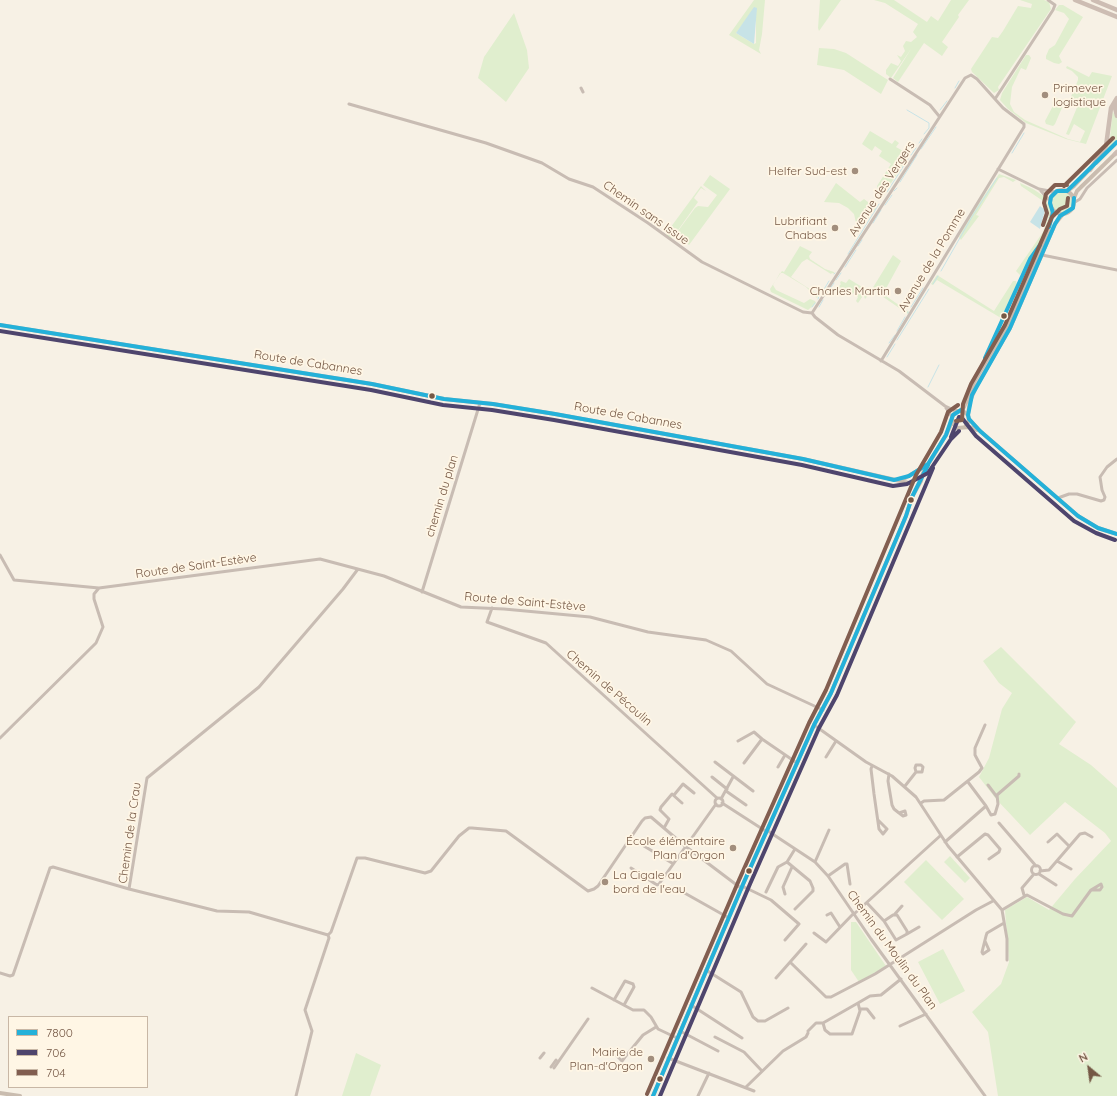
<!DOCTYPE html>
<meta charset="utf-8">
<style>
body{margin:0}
#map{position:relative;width:1117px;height:1096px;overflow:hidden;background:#f7f1e5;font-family:Quicksand,sans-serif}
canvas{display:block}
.legend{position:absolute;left:8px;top:1016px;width:140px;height:72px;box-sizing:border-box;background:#fff6e5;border:1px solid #c8b7a5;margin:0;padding:5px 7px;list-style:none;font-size:12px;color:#755845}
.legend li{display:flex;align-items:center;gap:8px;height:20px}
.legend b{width:20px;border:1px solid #c8b7a5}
.north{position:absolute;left:1069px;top:1048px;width:40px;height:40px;-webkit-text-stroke:3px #fff6e5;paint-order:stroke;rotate:331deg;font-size:11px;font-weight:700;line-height:16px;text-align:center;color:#755845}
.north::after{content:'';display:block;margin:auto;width:14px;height:18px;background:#755845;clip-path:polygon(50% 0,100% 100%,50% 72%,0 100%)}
</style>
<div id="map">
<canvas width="1117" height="1096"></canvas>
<ul class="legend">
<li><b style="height:5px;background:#24b1d9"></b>7800</li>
<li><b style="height:5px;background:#4e456d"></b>706</li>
<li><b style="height:5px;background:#825e50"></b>704</li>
</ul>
<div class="north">N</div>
</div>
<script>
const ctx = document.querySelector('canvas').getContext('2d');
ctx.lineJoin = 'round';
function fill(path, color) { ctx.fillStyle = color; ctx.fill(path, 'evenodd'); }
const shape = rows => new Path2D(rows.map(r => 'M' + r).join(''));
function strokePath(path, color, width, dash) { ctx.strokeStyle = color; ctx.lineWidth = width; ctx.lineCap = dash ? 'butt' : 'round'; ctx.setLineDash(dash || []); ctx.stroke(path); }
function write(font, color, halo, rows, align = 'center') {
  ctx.font = font + ' Quicksand,sans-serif'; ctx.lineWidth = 3.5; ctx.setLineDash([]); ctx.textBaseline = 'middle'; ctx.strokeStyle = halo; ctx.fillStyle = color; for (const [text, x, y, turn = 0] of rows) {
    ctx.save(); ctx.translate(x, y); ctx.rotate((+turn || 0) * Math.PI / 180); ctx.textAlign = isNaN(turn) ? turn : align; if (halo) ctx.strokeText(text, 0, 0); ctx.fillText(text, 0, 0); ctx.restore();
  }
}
fill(shape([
 [754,0,765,0,762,34,759,50,761,54,729,35],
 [756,8,756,43,754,44,736,33],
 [820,0,841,0,819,31,818,28],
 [874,0,894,0,927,22,931,16,938,21,951,0,969,0,958,15,959,17,942,42,948,47,942,56,924,43,898,82,893,78,911,49,891,78,886,74,886,70,891,63,898,66,901,61,897,55,901,57,905,51,903,46,906,41,911,42,917,37,913,32,918,24,885,3],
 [1020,0,1044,0,1049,2,1051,9,998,87,999,90,994,93,972,72,971,69,992,37,998,38,1003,31,1018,6,1031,8,1032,4],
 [1063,5,1083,17,1059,56,1062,62,1059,64,1054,63,1046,59,1046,56,1049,49,1055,45,1069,19,1064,13,1055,10,1059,5],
 [514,13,527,50,529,68,506,102,478,78,484,57],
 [819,48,834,49,846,53,888,80,881,94,844,70,817,65],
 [1026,55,1029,55,1031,58,1026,70,1021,68,1012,87,1010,104,1014,112,1025,120,1068,139,1080,142,1085,131,1074,124,1069,135,1066,134,1078,105,1071,102,1070,99,1078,80,1078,77,1072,71,1066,68,1067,66,1089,77,1092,72,1112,76,1086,144,1066,139,1026,123,1008,109,1000,100,1002,93],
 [1055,97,1064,103,1055,124,1053,126,1046,124,1045,121,1054,104,1052,103],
 [1113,107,1113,112,1117,119,1117,141,1106,152,1110,138],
 [870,131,892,144,895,140,899,143,896,147,910,155,885,192,882,193,878,190,877,186,891,164,879,156,882,151,875,146,872,151,862,144],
 [999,174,1016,180,1013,182,1004,177,999,178,976,215,979,216,961,240,959,237,970,216],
 [710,175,730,189,689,245,675,235,695,208,698,206,708,207,717,195,703,185],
 [836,183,860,202,864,199,876,208,860,229,857,227,854,214,848,208,839,203,824,202],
 [1020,183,1033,189,1045,197,1051,212,1041,241,1020,275,1016,271,1043,232,1048,218,1043,201,1021,186],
 [701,186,706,191,701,188,694,198,698,202,671,240,665,235],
 '1052 202a10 10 0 1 1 20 0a10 10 0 1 1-20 0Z',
 [800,246,812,252,809,256,810,259,825,269,834,272,835,274,832,273,831,274,807,259,802,262,791,277,819,295,817,298,806,287,783,273,780,273,773,285,776,290,804,303,810,299,815,301,816,303,808,310,771,292,770,289,782,271,786,273,784,272],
 [893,255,901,261,883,294,909,312,908,314,873,290,865,299,864,296,870,288,872,289],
 [937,275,994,311,1013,281,1016,281,1017,284,1001,318,937,280,933,285,931,284],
 [849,279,867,290,858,303,856,301,858,297,853,293,851,296,842,290,839,293,835,291,841,284,840,283,841,281,846,283],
 [1001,647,1076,722,1059,744,1091,765,1117,788,1117,1096,998,1096,988,1032,972,1012,1001,984,1009,962,1005,910,1027,897,1049,910,1075,879,1111,841,1105,833,1065,802,1030,835,996,799,979,777,989,758,1002,709,1012,693,999,683,983,661],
 [950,856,970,878,965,883,944,862],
 [926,860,964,899,942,920,904,882],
 [851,922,856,922,886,966,859,982,851,970],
 [943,949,965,991,940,1004,918,962],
 [356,1053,381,1065,370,1096,342,1096]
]), '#e0eece');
fill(shape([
 [754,7,757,8,754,44,736,33],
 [1040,206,1045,210,1040,229,1030,222]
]), '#c7e3e7');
strokePath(shape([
 [955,88,959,81],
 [907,110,929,123,929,128,924,134],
 [940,110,947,101],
 [919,143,922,139],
 [921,149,936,127],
 [1012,153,1024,133],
 [911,155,916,148],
 [900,182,917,155],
 [894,191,897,188],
 [887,192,908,159],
 [885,205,892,195],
 [873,223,881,210],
 [858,246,862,240],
 [848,254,879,204],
 [845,267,856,250],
 [941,271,973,215,997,178],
 [834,274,835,273],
 [836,280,841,273],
 [933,284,938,276],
 [823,291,829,281],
 [827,293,834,283],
 [818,299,819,296],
 [812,307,815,303],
 [819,307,823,300],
 [911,307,923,288],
 [908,313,908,312],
 [897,331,905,317],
 [897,340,929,289],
 [889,343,895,335],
 [887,357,895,344],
 [928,387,939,365]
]), '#c7e3e7', 1);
strokePath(shape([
 [890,79,930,105,939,116],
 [581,88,583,92],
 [995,99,1053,10,1055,5,1048,0],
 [349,104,486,143,542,163,569,179,593,187,648,223,702,262,803,312,812,313],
 [998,169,1039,189,1055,192],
 [1041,191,1050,201],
 [1075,202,1080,199,1087,188,1117,160],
 [1042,255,1117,270],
 [812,313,965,78,971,75,977,79,1003,108,1024,124,1024,127,881,361],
 [812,313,815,317,838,335,899,371,945,406,956,411],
 [980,369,1030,259,1041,245],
 [946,408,952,417],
 [1058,498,1069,494,1077,494,1101,501,1104,500,1105,497,1102,490,1100,477,1107,467,1117,459],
 [0,555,14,580,99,588],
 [422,592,480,403],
 [492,608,487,622,546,643,717,798],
 [814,725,866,762,892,776,916,797,948,846,1002,910,1007,939,1007,960],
 [0,738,96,643,103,627,94,599,94,594,99,588,320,559,384,576,461,607,504,609,590,617,648,632,706,640,731,651,767,684,823,710],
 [738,741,754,732,762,739],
 [826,757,836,741],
 [715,762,753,791],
 [744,763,762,739,797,763],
 [872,766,871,769,874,794,879,829,883,834,887,829,878,820],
 [778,767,785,755],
 [889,774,888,781,892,805,894,809,899,813,903,816,906,815,905,811,899,813],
 [712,777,727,789],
 [988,785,997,797],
 [905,786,916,772,915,768,916,765,921,765,923,767,922,772,916,772],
 [726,791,746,805],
 [674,795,683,784,694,793],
 '715 802a4 4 0 1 1 8 0a4 4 0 1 1-8 0Z',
 [721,799,733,777],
 [722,803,767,832],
 [921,803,924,801,944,800,979,772,982,768,975,755,975,748,985,725],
 [986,806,991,815,995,814,998,804,997,795,1019,776,1019,774],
 [999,823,1036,866],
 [664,828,669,819,660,810,661,807,672,794,682,803],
 [768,831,815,862,828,876,871,939,985,1096],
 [945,842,986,806,968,782],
 [1048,842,1057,834,1069,846],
 [644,846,672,863],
 [795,849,787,862,810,881,813,888,813,891,795,909],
 [957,857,985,834,988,835,1000,849,999,852,989,859],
 [1057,861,1071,869],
 [815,862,829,830],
 '1031.5 870a4.5 4.5 0 1 1 9 0a4.5 4.5 0 1 1-9 0Z',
 [631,868,657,885,659,884,716,804],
 [1040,871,1049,870,1080,834,1085,833,1092,837],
 [1039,874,1056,885],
 [828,876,845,864,847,864,850,884],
 [744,887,771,900,799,924,785,940],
 [129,889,147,778,259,687,343,589,358,569],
 [681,891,729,918],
 [766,892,778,867,787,862],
 [785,894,783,887,792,867],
 [1024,895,1022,888,1034,874],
 [867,903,884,921,896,940,907,934,907,931,897,915,893,915,884,921],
 [1002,910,1027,895,1063,914,1072,916,1091,890,1101,884,1102,887,1100,890,1091,890],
 [854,914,940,836],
 [827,915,831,913,840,927],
 [894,915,902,906],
 [814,933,826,942,854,913],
 [907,934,919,927],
 [328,935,331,932,357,858,365,858,425,873,431,871,459,836,469,828,472,828,506,831,588,891,594,889,598,886,642,821,645,818,651,817,685,846,742,889],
 [985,941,989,950,983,954,982,952,986,936,987,933,1004,923],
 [790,962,826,997,831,997,875,974,976,910,993,901],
 [706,970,741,992,753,1017,758,1021,765,1021,788,1008],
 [0,973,10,976,13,975,50,868,53,867,129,889,217,911,249,912,328,935,329,938,305,1010,312,1031,296,1096],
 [776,978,806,944],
 [592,988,633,1010,644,1010,651,1017,658,1029,677,1038],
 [614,1000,625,981,633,984,634,987,624,1005],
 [858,1003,823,1023,825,1030,830,1034,852,1034,860,1011,858,1003,870,996,881,995,901,979],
 [691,1005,742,1038],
 [861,1009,867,1009,874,1018],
 [900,1026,926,1014],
 [680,1031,718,1051],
 [808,1031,816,1023,823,1023],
 [715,1037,744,1052,762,1071],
 [625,1057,618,1053,617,1056,622,1061,625,1057,643,1035,656,1027],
 [540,1058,544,1053],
 [668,1058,754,1091],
 [551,1067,556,1060],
 [554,1068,588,1019],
 [746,1087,783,1051,806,1037,808,1033],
 [698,1096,709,1073]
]), '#c8bcb3', 3);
strokePath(shape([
 [1096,163,1117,142],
 '1050 202a12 12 0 1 1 24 0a12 12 0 1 1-24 0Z',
 [1067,191,1074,186,1091,168],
 [1074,198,1077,191,1117,152],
 [0,325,372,384,444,399,493,404,555,414,803,459,909,483],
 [961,410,964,407,974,382,1009,322,1048,230,1053,210],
 [968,414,970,401,976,387,1010,328,1055,224,1063,214],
 [969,419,980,431,1078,516,1098,528,1117,534],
 [952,422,957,428,970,427,977,430],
 [899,479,905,478,924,467],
 [0,1093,20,1096],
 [653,1096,744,882,814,725,831,693,906,516,912,497,921,481,923,473,946,435,952,422,952,417,956,411,963,411,968,415,969,421,965,427]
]), '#c9bcaf', 4);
strokePath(shape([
 [1075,0,1117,17],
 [1093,0,1117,10],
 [1117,102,1115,108,1117,116],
 [1115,154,1117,152],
 [1090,170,1106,146,1111,108,1117,98]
]), '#cdbdb3', 4.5);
strokePath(shape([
 [1067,191,1117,142],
 [1074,198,1073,208,1060,216,1055,224,1010,328,972,395,968,415,969,419,980,431,1078,516,1098,528,1117,534],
 [1049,227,1053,213,1050,203,1051,197,1057,191,1067,191],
 [0,325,372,384,444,399,493,404,555,414,803,459,894,480,909,476,928,464,946,435,953,415,961,410],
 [985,358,1030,259,1040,245],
 [653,1096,744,882,814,725,831,693,906,516,912,497,928,465]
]), '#24b1d9', 4);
strokePath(shape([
 [0,331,371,390,443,405,492,410,554,420,802,465,893,486,907,484,928,473,951,439,959,431],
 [951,437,959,417,962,418,976,436,1074,521,1096,533,1115,540],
 [660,1096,750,884,819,728,837,695,933,468]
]), '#4e456d', 4);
strokePath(shape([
 [1064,186,1113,138],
 [1043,225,1047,213,1044,203,1046,194,1055,185,1067,185],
 [956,421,962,420,963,404,971,384,1005,325,1052,217,1060,209,1067,206,1068,198],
 [647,1094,739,880,809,723,826,690,916,475,941,432,948,412,958,405]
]), '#825e50', 4);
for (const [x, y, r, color] of [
 [1045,95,4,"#a28e7d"],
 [855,171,4,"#a28e7d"],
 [835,228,4,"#a28e7d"],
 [898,291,4,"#a28e7d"],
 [1004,316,3.5,"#755845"],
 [432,396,3.5,"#755845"],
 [911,500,3.5,"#755845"],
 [733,848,4,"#a28e7d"],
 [749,871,3.5,"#755845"],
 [605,882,4,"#a28e7d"],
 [651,1059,4,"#a28e7d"],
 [660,1079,3.5,"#755845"]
]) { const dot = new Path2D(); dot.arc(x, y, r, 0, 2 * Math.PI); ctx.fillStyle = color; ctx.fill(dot); strokePath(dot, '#fff6e5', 1.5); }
write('12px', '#755845', '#fff6e5', [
 ["Primever",1053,88,"left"],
 ["logistique",1053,102,"left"],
 ["Helfer Sud-est",847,171],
 ["Lubrifiant",827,221],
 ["Chabas",827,235],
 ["Charles Martin",890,291],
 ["École élémentaire",725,841],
 ["Plan d'Orgon",725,855],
 ["La Cigale au",613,875,"left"],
 ["bord de l'eau",613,889,"left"],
 ["Mairie de",643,1052],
 ["Plan-d'Orgon",643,1066]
], 'right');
write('12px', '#755845', '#fff6e5', [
 ["Avenue des Vergers",882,189,-57],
 ["Chemin sans Issue",646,213,35],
 ["Avenue de la Pomme",932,260,-59],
 ["Route de Cabannes",308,363,9],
 ["Route de Cabannes",628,416,10],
 ["chemin du plan",442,496,-73],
 ["Route de Saint-Estève",196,566,-8],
 ["Route de Saint-Estève",525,602,5],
 ["Chemin de Pécoulin",609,688,41],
 ["Chemin de la Crau",130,833,-82],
 ["Chemin du Moulin du Plan",892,950,54]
]);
</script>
